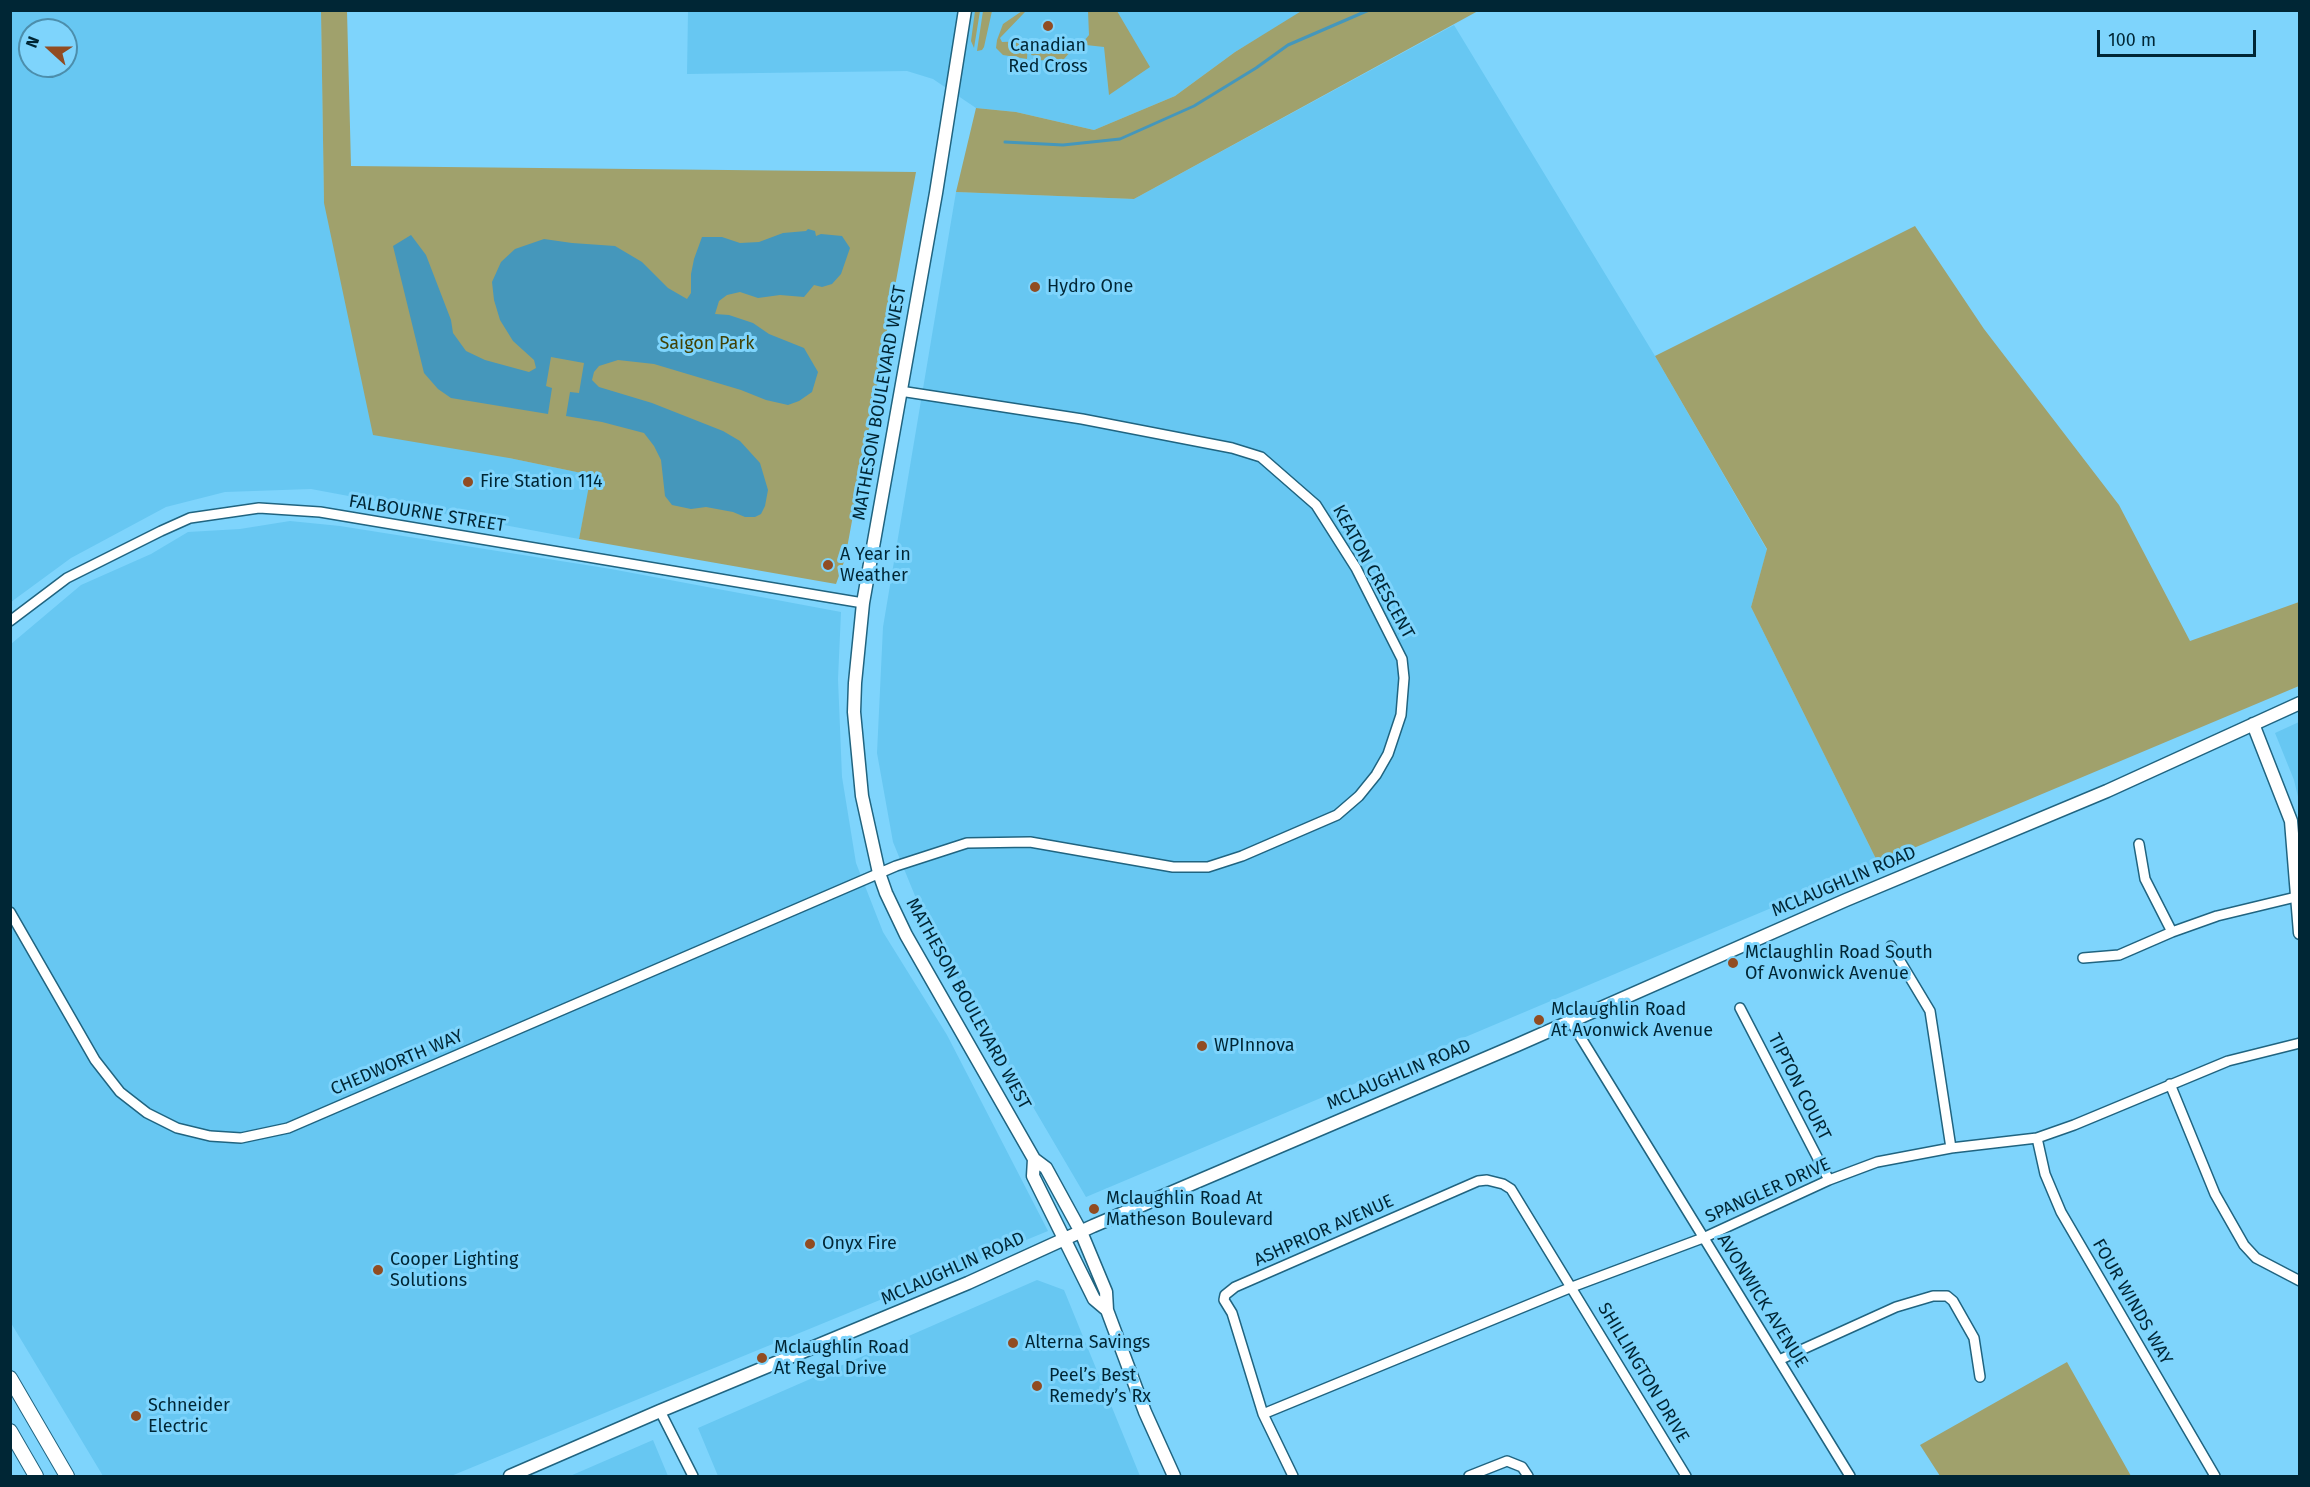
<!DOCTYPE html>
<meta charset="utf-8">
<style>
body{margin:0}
#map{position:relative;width:2310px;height:1487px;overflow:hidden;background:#7ed4fc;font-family:"Fira Sans",sans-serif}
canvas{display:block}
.frame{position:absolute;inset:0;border:12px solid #002635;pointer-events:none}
.north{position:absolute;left:18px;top:18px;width:60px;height:60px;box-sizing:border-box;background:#7ed4fc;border:2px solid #4c8eac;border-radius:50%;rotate:291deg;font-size:16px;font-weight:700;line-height:24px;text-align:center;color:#002635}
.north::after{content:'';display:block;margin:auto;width:21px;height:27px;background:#914c22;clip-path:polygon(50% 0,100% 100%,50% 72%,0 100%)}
.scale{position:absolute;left:2097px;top:30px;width:159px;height:27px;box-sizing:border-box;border:3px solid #002635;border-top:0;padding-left:8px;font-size:18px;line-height:21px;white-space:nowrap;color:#002635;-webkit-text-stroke:4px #7ed4fc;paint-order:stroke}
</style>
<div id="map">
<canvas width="2310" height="1487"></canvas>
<div class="frame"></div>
<div class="north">N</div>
<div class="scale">100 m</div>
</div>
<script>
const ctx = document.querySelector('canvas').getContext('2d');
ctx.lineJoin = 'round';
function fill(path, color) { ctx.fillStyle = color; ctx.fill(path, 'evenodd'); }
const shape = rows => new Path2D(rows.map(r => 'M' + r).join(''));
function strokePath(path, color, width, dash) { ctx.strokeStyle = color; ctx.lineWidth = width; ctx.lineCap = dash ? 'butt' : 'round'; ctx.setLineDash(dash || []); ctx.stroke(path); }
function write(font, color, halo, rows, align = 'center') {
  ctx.font = font + ' "Fira Sans",sans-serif'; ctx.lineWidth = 6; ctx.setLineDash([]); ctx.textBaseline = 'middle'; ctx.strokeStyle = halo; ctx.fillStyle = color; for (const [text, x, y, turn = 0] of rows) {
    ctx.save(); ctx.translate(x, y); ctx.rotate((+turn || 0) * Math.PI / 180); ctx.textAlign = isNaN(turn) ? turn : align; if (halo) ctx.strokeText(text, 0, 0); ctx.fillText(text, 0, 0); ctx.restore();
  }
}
fill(shape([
 [11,11,321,11,324,203,509,458,592,475,579,539,311,489,225,492,166,507,71,558,11,602],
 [30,30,66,30,66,66,30,66],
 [688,11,1303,11,1235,52,1175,96,1094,130,1016,112,976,108,933,79,907,71,687,74],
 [1454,25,1655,356,1767,550,1751,607,1878,863,1086,1197,929,930,893,842,877,753,883,627,956,192,1134,199],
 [290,521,340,526,611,569,841,612,838,679,842,777,856,863,883,932,947,1035,1048,1231,451,1476,103,1476,11,1323,11,644,81,585,151,554,188,532,240,529],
 [2299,722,2299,801,2294,780,2275,733],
 [1037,1280,1064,1290,1140,1476,718,1476,698,1428],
 [653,1440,668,1476,570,1476]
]), '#67c7f2');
fill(shape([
 [1303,10,1478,11,1134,199,956,192,976,108,1016,112,1094,130,1175,96,1235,52],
 [321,11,347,11,351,166,916,172,845,559,836,584,579,539,591,475,509,458,373,435,324,203],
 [975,11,980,11,974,48,971,41],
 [983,11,992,11,984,47,982,50,977,51],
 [1022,11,1025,12,1000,38,1002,42,1028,41,1027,59,1003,55,996,48,997,40,1003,24],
 [1088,11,1117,11,1150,67,1109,95,1104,47,1086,45,1084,41,1089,35],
 [1080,41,1064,59,1056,61,1037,60,1038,56,1031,55,1033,49,1043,48,1043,42],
 [1915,226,1984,329,2119,505,2190,641,2299,602,2299,686,1878,863,1751,607,1767,549,1655,356],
 [2067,1362,2131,1476,1940,1476,1920,1445]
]), '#a0a16c');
fill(shape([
 [808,229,815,231,816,236,821,234,842,236,850,248,841,274,832,284,822,287,814,285,804,297,780,295,758,298,740,292,727,295,719,301,715,314,729,315,753,323,769,334,804,348,818,372,812,392,799,401,788,405,766,400,741,390,654,364,618,360,599,366,594,372,592,380,599,387,652,403,723,431,740,441,760,463,768,490,765,506,761,514,755,517,745,517,733,512,706,507,691,509,672,505,665,496,661,460,654,446,644,433,602,422,566,416,570,392,579,393,584,363,551,357,546,386,552,388,548,414,451,398,438,389,424,373,393,246,411,235,426,255,451,320,453,333,466,351,485,360,529,372,536,368,534,360,513,341,500,320,494,300,492,282,501,262,515,249,544,239,572,243,615,246,642,262,668,288,687,299,691,293,691,274,694,259,702,237,722,237,740,243,759,242,783,233,806,231]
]), '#4597bb');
strokePath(shape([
 [1005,142,1063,145,1120,139,1194,106,1256,68,1288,45,1369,10]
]), '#4597bb', 3);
const minor = shape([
 [10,621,67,578,161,531,190,518,259,508,320,512,863,603],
 [2139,844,2145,879,2172,932],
 [10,912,95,1060,120,1092,147,1113,177,1128,210,1136,241,1138,288,1128,896,866,967,843,1030,842,1173,867,1208,867,1242,856,1337,815,1359,796,1376,775,1388,754,1401,715,1404,678,1402,659,1356,568,1316,505,1261,457,1232,448,1082,419,900,391],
 [1891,946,1930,1011,1951,1148],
 [2083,958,2119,955,2172,932,2217,916,2300,896],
 [1740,1008,1829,1180],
 [1570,1020,1850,1476],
 [2170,1084,2215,1194,2244,1245,2256,1258,2300,1281],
 [2037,1138,2045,1174,2061,1212,2215,1476],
 [1779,1360,1896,1307,1933,1296,1947,1296,1953,1301,1974,1338,1980,1377],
 [660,1411,693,1476],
 [1263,1414,1572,1287,1703,1238,1829,1180,1877,1162,1951,1148,2037,1138,2074,1125,2228,1061,2300,1043],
 [1293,1476,1263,1414,1232,1313,1224,1300,1225,1295,1235,1287,1478,1181,1487,1180,1503,1184,1511,1189,1686,1476],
 [1469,1476,1507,1461,1522,1467,1528,1476]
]);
const tertiary = shape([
 [965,10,936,193,863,603,855,683,854,712,862,796,879,873,886,893,906,935,1034,1159,1046,1168,1081,1232,1106,1292,1107,1310,1145,1412,1174,1476],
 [2253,724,2291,821,2300,933],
 [1034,1159,1033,1176,1094,1299,1107,1310],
 [510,1476,660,1411,968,1283,1093,1226,1517,1045,1846,900,2107,791,2300,703]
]);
const secondary = shape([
 [10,1378,67,1476],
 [10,1431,36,1476]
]);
strokePath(minor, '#206480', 12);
strokePath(tertiary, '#206480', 15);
strokePath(secondary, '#206480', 16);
strokePath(minor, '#fff', 9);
strokePath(tertiary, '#fff', 12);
strokePath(secondary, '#fff', 14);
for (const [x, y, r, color] of [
 [1048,26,6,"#914c22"],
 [1035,287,6,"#914c22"],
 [468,482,6,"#914c22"],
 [828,565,6,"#914c22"],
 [1733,963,6,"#914c22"],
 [1539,1020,6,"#914c22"],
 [1202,1046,6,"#914c22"],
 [1094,1209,6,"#914c22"],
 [810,1244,6,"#914c22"],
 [378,1270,6,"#914c22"],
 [1013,1343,6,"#914c22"],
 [762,1358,6,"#914c22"],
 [1037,1386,6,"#914c22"],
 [136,1416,6,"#914c22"]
]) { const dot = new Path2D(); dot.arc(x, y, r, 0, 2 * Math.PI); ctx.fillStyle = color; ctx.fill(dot); strokePath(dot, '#7ed4fc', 2); }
write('18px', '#002635', '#7ed4fc', [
 ["Canadian",1048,46,"center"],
 ["Red Cross",1048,67,"center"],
 ["Hydro One",1047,287],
 ["Fire Station 114",480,482],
 ["A Year in",840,555],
 ["Weather",840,576],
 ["Mclaughlin Road South",1745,953],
 ["Of Avonwick Avenue",1745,974],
 ["Mclaughlin Road",1551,1010],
 ["At Avonwick Avenue",1551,1031],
 ["WPInnova",1214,1046],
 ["Mclaughlin Road At",1106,1199],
 ["Matheson Boulevard",1106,1220],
 ["Onyx Fire",822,1244],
 ["Cooper Lighting",390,1260],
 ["Solutions",390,1281],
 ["Alterna Savings",1025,1343],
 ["Mclaughlin Road",774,1348],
 ["At Regal Drive",774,1369],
 ["Peel’s Best",1049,1376],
 ["Remedy’s Rx",1049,1397],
 ["Schneider",148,1406],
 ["Electric",148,1427]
], 'left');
write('18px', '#414105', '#7ed4fc', [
 ["Saigon Park",707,344]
]);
write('18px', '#002635', '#7ed4fc', [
 ["MATHESON BOULEVARD WEST",880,403,-80],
 ["FALBOURNE STREET",427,514,9],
 ["KEATON CRESCENT",1373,572,61],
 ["MCLAUGHLIN ROAD",1844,882,-23],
 ["MATHESON BOULEVARD WEST",968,1004,61],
 ["CHEDWORTH WAY",397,1063,-23],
 ["MCLAUGHLIN ROAD",1399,1075,-23],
 ["TIPTON COURT",1799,1087,63],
 ["SPANGLER DRIVE",1768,1191,-24],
 ["ASHPRIOR AVENUE",1324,1231,-24],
 ["MCLAUGHLIN ROAD",953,1269,-24],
 ["AVONWICK AVENUE",1762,1301,58],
 ["FOUR WINDS WAY",2132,1302,60],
 ["SHILLINGTON DRIVE",1643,1373,59]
]);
</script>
